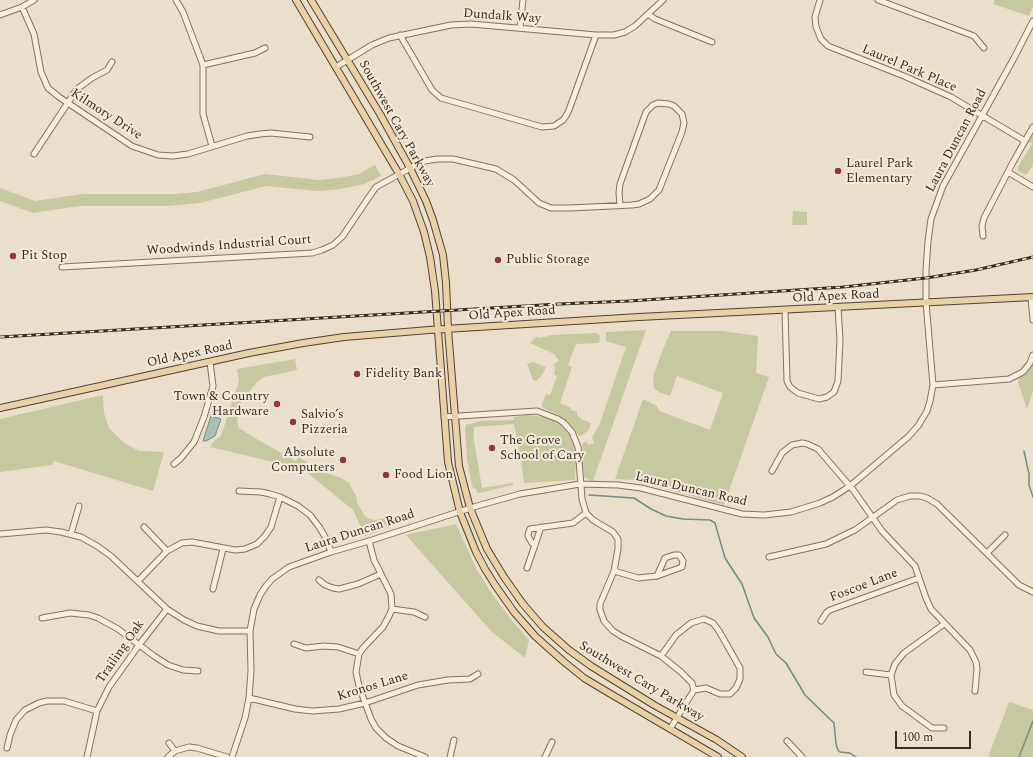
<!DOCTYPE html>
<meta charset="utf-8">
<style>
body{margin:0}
#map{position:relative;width:1033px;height:757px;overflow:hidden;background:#eadfca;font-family:Spectral,serif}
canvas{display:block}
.scale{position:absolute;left:895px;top:731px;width:76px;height:18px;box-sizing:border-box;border:2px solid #372b22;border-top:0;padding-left:5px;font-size:12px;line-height:14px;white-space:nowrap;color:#372b22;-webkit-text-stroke:3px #f2e9d9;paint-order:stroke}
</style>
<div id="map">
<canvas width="1033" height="757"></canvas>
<div class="scale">100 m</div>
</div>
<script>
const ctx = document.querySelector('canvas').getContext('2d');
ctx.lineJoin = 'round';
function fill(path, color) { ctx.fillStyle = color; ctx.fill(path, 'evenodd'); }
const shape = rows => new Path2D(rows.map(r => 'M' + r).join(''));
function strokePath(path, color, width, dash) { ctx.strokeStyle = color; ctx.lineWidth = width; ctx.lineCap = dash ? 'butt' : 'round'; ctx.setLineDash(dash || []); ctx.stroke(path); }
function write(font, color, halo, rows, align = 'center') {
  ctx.font = font + ' Spectral,serif'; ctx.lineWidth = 4; ctx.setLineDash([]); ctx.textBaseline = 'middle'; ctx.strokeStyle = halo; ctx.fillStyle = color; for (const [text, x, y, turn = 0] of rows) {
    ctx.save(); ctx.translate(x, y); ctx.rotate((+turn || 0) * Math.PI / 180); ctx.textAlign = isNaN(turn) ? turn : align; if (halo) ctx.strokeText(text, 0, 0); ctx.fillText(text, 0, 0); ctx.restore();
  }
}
fill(shape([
 [995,0,1033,0,1033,6,1029,16,993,4],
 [1033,134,1033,165,1026,175,1018,171,1018,167,1033,142,1028,143],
 [375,165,381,176,364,184,341,189,318,191,266,186,200,203,168,206,79,206,33,213,0,201,0,188,35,201,83,194,175,194,197,192,265,174,318,180,339,178,359,174],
 [793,211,807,212,807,225,792,225],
 [646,330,593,481,591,481,584,477,582,444,586,441,588,445,594,443,592,437,599,426,626,347,606,341,606,332],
 [671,331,722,331,758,336,756,373,769,377,724,505,634,480,615,479,643,399,657,406,659,411,710,430,723,393,677,376,670,396,659,392,654,388,653,377,663,349],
 [597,333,600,336,599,343,576,344,568,365,572,367,560,403,571,408,571,410,577,412,577,415,581,419,591,423,588,431,580,436,577,434,568,423,562,417,542,407,542,404,546,394,550,395,557,376,554,374,555,369,554,364,559,361,554,354,530,343,536,337,541,338,551,335],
 [295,359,297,370,264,377,258,381,242,400,239,409,237,421,239,428,253,437,296,461,299,457,317,470,341,478,349,483,356,496,357,503,365,516,370,519,375,520,392,517,395,525,365,536,353,510,303,469,210,447,214,441,221,436,239,381,237,369],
 [533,362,546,367,542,375,536,381,533,380,527,364],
 [1033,365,1033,391,1027,409,1018,382,1019,379],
 [103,395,104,413,109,428,124,443,139,451,164,452,153,491,54,461,52,465,0,472,0,419],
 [529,415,543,417,553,420,563,427,570,434,573,440,576,455,575,480,524,483,520,454,514,424,474,427,474,441,482,488,513,483,513,485,479,493,477,493,476,488,474,489,472,486,467,459,465,430,466,425,481,421,514,420,513,417],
 [456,524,477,570,494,597,514,623,529,640,525,658,491,631,406,535],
 [1009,702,1033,710,1033,757,988,757]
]), '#c6c89f');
const water = shape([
 [211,416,221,419,215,436,206,441,203,441,211,416]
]);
fill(water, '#aabfb8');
strokePath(water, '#718d84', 1);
strokePath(shape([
 [1024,451,1029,474,1029,485,1033,497],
 [589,495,634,498,651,509,666,516,683,519,710,520,715,523,725,558,742,584,754,618,768,637,776,654,786,663,805,695,834,723,836,744,838,750,840,752,850,753,856,757],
 [1019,757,1033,721]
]), '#718d84', 1.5);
const minor = shape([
 [176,0,183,12,203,65,203,114,212,146],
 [820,0,815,17,816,27,821,39,828,46,904,76,951,97,1025,141],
 [878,0,974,36,984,48],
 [22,7,34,34,41,72,48,88,59,97,132,146,158,155,173,156,188,154,247,136,260,134,271,133,310,137],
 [648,14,655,19,712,42],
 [0,15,22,7,34,0],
 [520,28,523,0],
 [400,35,432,90,441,98,542,127,554,126,563,120,566,116,569,110,596,35],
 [203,65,255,53,265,48],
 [336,67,372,45,389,38,451,25,471,24,596,35,614,35,625,32,635,26,663,0],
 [34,154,77,89,92,78,107,70,112,62],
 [1008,172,1033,187],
 [983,236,982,226,984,218,1012,164,1033,127],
 [62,267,312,253,322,250,333,245,342,237,369,197,376,187,416,165,425,161,437,159,453,159,496,169,514,180,539,203,551,208,570,208,632,205,639,204,650,199,659,190,682,132,684,123,682,114,674,106,669,104,658,103,653,105,646,112,620,184,619,193,620,205],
 [1031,298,1033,320],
 [785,310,787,381,790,387,798,393,819,399,827,397,834,392,838,381,840,340,838,307],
 [933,385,1009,379,1023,372,1030,363,1033,355],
 [444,417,537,411,558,419,564,423,572,432,578,447,582,499,586,513,593,520,613,532,618,539,618,549,614,571,600,604,600,610,604,621,613,631,621,636,661,656,681,672,692,683,694,690,670,729],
 [174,464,181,458,194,442,204,417,213,386,210,362],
 [772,471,782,453,792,445,802,443,807,444,818,449,854,491,882,531,915,566,926,598,931,609,970,650,976,662,977,669,975,691],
 [239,491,261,492,270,494,280,497,298,506,310,515,320,528,326,539,331,552],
 [144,527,167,551],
 [0,534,46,530,61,532,81,537,97,546,111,556,167,609,184,620,197,626,219,631,250,631],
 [71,534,79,506],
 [369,541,374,560,391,594,392,609,389,616,383,627,363,648,359,654,356,672,359,686,371,719,376,728,386,738,398,746,425,757],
 [535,545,541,527],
 [987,553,1005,535],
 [769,557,826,544,855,530,897,500,910,496,920,496,927,498,937,504,1019,585,1033,592],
 [527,568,535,545,532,543,528,536,529,531,530,529,573,523,586,513],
 [614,571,638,578,657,576,682,567,683,561,679,555,674,555,665,558,657,576],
 [319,580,325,585,333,588,339,589,358,584,381,574],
 [138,581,167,551,182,543,192,542,235,550,245,549,257,544,265,536,271,527,280,497],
 [213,589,223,549],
 [392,609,414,612,425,617],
 [42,618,70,613,89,615,98,618,118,629,154,656,168,665,183,670,198,671],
 [821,621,827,612,830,610,919,578],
 [294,644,306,648,324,646,338,647,359,654],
 [661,656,676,635,691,623,704,619,713,623,719,631,736,661,740,668,740,679,736,688,730,694,720,694,706,688,694,690],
 [866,672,891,675],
 [249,698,295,709,312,711,339,709,365,703,418,685,448,680,470,679,478,674],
 [944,728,932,728,902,706,894,695,891,675,895,664,904,653,944,624],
 [787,741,802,757],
 [169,743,175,751],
 [7,748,10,735,16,720,25,710,39,703,47,701,64,701,97,711],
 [87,757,97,711,109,687,139,645,167,609],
 [168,757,175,751,189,747,197,748,227,757],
 [232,757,245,718,249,698,251,671,250,631,254,609,260,595,266,586,272,579,289,567,331,552,369,541,477,506,520,494,580,484,618,485,641,488,742,514,764,515,791,512,820,503,833,497,850,486,908,437,918,426,927,411,930,401,933,385,926,302,926,270,928,241,931,219,943,186,1014,58,1033,21],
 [450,757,454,740],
 [545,757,552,742]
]);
const major = shape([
 [296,0,399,174,413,201,424,232,430,257,435,291,448,462,460,512,476,552,485,569,495,585,514,612,535,636,563,661,584,678,604,690,718,757],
 [311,0,380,114,410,168,426,201,433,220,443,255,446,283,448,329,459,466,470,508,487,549,504,577,523,604,543,627,569,650,591,666,654,705,717,740,742,757],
 [0,408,249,353,303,343,344,337,429,330,639,317,1033,297]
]);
strokePath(minor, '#857160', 7);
strokePath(major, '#544134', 8);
strokePath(minor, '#f6eddd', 5);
strokePath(major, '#e8d0a7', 6);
const rail = shape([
 [0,337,559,304,629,301,843,287,926,278,976,270,1033,257]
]);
strokePath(rail, '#372b22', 3);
strokePath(rail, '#f2e9d9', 1.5, [4.5]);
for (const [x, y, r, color] of [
 [838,171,4,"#8e373e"],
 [13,256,4,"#8e373e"],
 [498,260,4,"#8e373e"],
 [357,374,4,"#8e373e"],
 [277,404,4,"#8e373e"],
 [293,422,4,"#8e373e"],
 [492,448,4,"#8e373e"],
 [343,460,4,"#8e373e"],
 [386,475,4,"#8e373e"]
]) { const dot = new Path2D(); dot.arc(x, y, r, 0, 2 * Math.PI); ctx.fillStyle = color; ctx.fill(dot); strokePath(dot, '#f2e9d9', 1.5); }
write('13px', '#372b22', '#f2e9d9', [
 ["Dundalk Way",502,17,4],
 ["Laurel Park Place",909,69,23],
 ["Kilmory Drive",106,115,33],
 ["Southwest Cary Parkway",396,124,61],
 ["Laura Duncan Road",957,141,-62],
 ["Woodwinds Industrial Court",229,246,-4],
 ["Old Apex Road",836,297,-3],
 ["Old Apex Road",512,314,-4],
 ["Old Apex Road",190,355,-12],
 ["Laura Duncan Road",691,490,13],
 ["Laura Duncan Road",360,532,-18],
 ["Foscoe Lane",864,586,-21],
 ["Trailing Oak",121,652,-55],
 ["Southwest Cary Parkway",641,682,31],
 ["Kronos Lane",373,687,-17]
]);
write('13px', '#372b22', '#f2e9d9', [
 ["Laurel Park",846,164],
 ["Elementary",846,179],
 ["Pit Stop",21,256],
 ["Public Storage",506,260],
 ["Fidelity Bank",365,374],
 ["Town & Country",269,397,"right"],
 ["Hardware",269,412,"right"],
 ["Salvio’s",301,415],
 ["Pizzeria",301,430],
 ["The Grove",500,441],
 ["School of Cary",500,456],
 ["Absolute",335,453,"right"],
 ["Computers",335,468,"right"],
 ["Food Lion",394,475]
], 'left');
</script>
